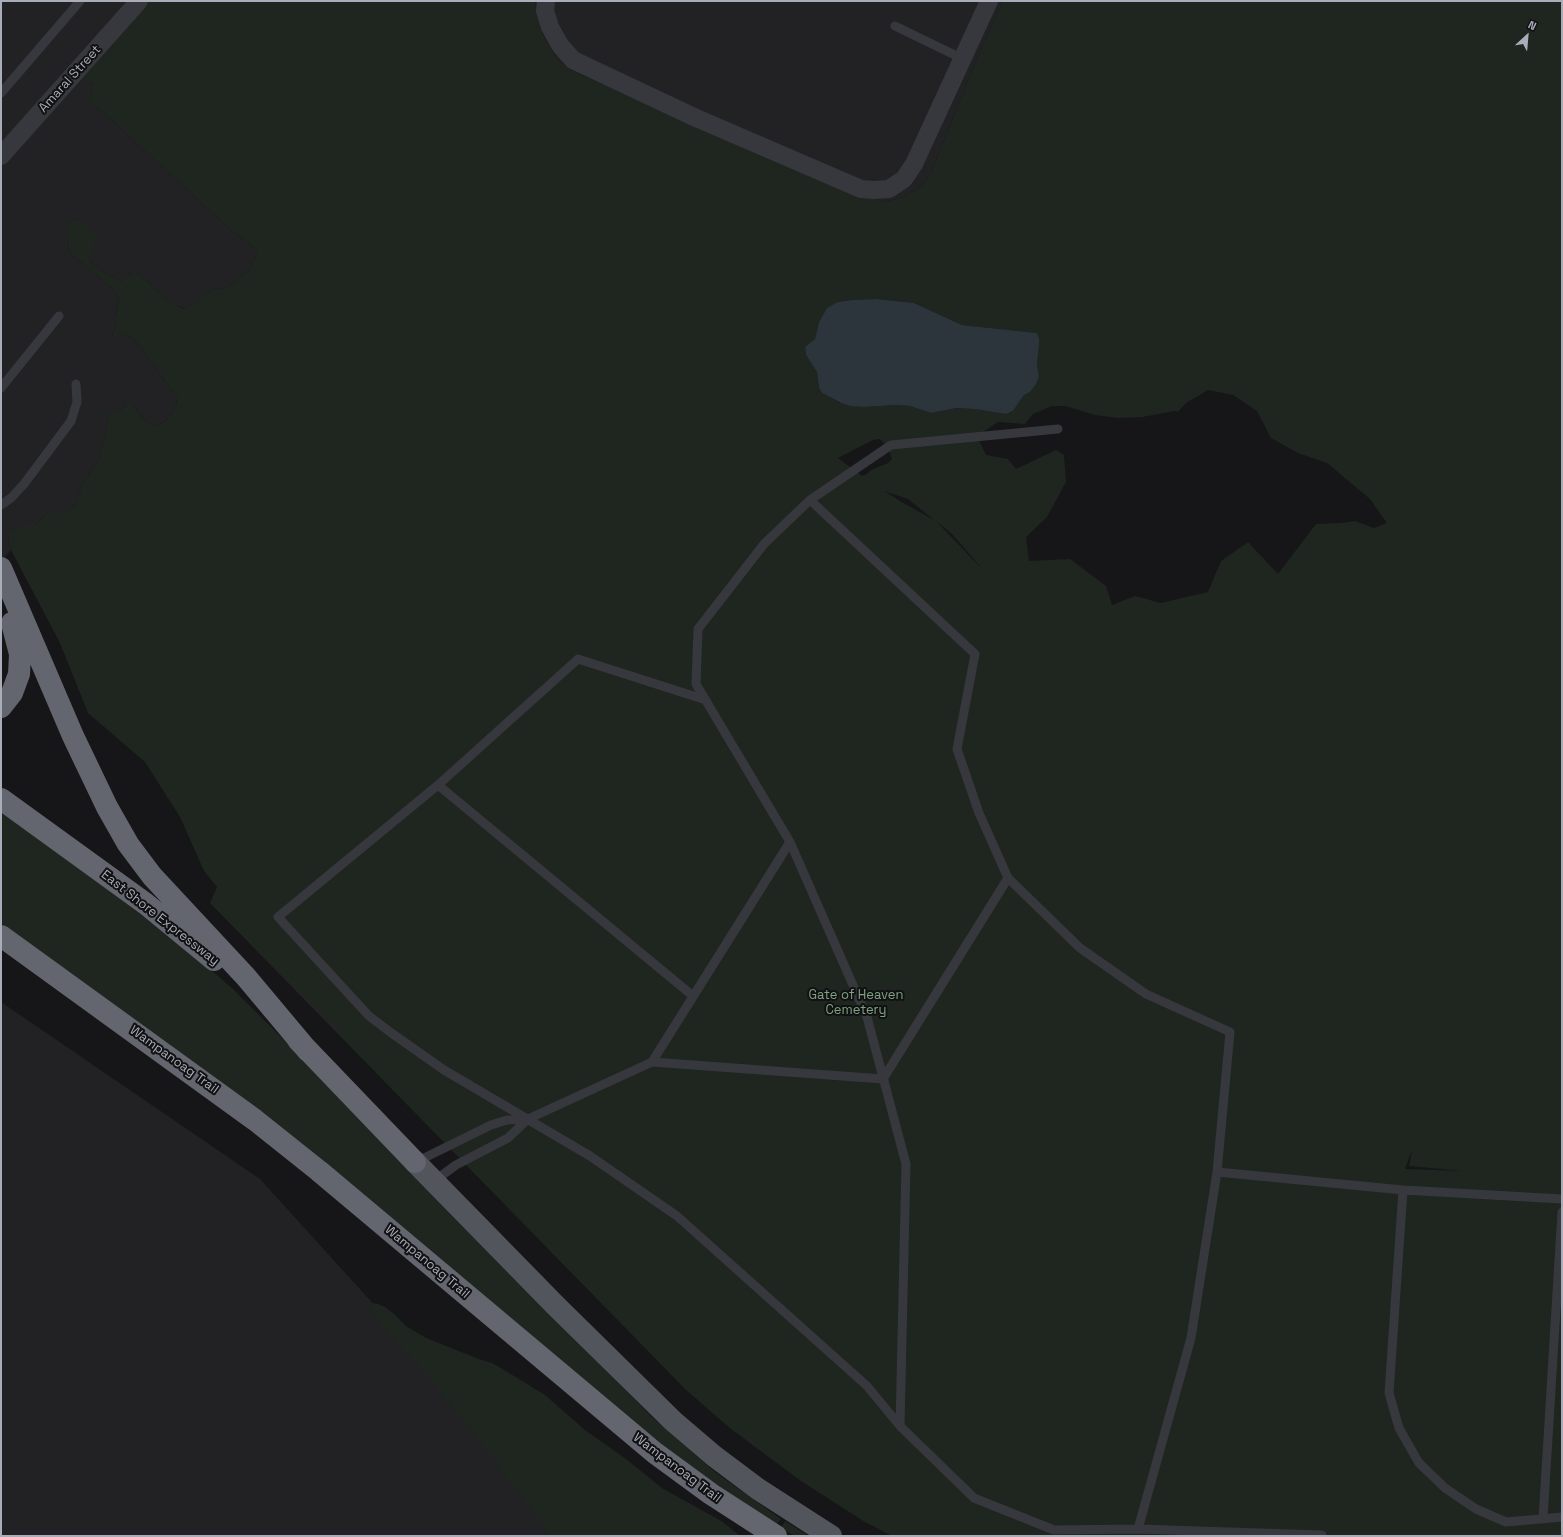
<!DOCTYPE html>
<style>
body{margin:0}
#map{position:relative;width:1563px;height:1537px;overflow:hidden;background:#161618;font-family:"Space Grotesk",sans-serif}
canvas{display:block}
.frame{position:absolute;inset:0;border:2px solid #a8adb8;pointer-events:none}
.north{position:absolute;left:1507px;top:16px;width:40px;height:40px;-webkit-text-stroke:3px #111113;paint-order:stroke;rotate:26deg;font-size:11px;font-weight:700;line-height:16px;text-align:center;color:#a8adb8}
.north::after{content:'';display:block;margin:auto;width:14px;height:18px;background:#a8adb8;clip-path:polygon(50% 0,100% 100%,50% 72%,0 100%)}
</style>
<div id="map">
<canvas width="1563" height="1537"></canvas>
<div class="frame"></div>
<div class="north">N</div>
</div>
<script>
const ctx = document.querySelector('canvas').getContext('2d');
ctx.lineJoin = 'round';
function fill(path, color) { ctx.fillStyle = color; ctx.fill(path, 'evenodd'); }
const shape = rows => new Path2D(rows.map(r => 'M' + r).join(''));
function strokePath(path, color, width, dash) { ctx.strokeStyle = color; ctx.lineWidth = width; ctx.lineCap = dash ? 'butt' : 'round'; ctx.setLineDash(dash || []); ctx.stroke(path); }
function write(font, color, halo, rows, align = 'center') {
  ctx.font = font + ' "Space Grotesk",sans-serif'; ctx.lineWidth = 4; ctx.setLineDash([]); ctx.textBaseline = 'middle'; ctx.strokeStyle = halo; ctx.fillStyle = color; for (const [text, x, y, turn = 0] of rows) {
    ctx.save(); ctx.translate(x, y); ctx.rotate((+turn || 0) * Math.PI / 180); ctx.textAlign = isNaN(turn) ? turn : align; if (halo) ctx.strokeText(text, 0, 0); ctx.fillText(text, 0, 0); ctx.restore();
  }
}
fill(shape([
 [1,1,139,1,80,80,93,83,89,102,102,111,232,231,251,245,257,253,250,269,235,282,225,288,212,290,185,309,168,301,134,270,122,281,105,273,93,264,89,259,91,252,81,221,74,218,69,238,68,251,115,291,119,298,116,316,116,322,112,337,123,333,136,341,177,398,176,406,167,420,157,426,150,424,142,418,134,405,127,404,119,411,106,411,108,420,106,434,99,458,82,486,75,505,66,513,47,513,35,526,23,526,8,540,11,550,1,561],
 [536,1,1003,1,975,63,930,175,922,185,904,197,885,202,820,179,573,71,559,61,546,42,537,16,535,6],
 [1,1002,260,1179,584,1536,1,1536]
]), '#222225');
fill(shape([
 [139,1,536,1,535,6,537,16,546,42,559,61,573,71,820,179,885,202,904,197,922,185,930,175,975,63,1003,1,1562,1,1562,1536,892,1536,865,1522,801,1481,731,1429,686,1390,210,903,217,887,204,871,180,817,145,762,88,713,60,643,11,550,8,540,9,532,23,526,35,526,47,513,66,513,75,505,82,486,99,458,106,434,108,420,105,411,119,411,127,404,132,404,134,405,142,418,150,424,157,426,167,420,176,406,177,398,136,341,123,333,112,338,116,322,116,316,119,298,115,291,68,251,69,238,65,231,74,218,81,221,97,236,89,259,93,264,105,273,122,281,134,270,168,301,184,309,212,290,225,288,235,282,250,269,257,253,251,245,232,231,102,111,89,102,93,83,80,80,72,75],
 [876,299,914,303,962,325,1037,333,1039,345,1037,365,1039,376,1030,392,1024,395,1013,411,1006,414,974,409,957,408,931,413,910,406,896,405,864,407,840,403,822,393,819,388,817,372,806,355,805,347,815,339,819,322,827,308,837,302,852,300],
 [1208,390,1233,395,1257,411,1271,438,1298,453,1327,463,1370,499,1387,523,1374,528,1355,521,1341,523,1316,524,1278,574,1248,542,1221,561,1208,592,1161,603,1135,596,1112,605,1106,586,1070,559,1029,561,1026,537,1047,517,1066,482,1064,455,1056,450,1016,469,1008,459,986,455,977,436,998,422,1025,424,1033,414,1052,406,1065,406,1095,415,1118,418,1142,417,1175,411,1178,412,1186,403],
 [880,439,888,447,892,459,888,463,871,470,867,474,862,476,838,458,873,440],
 [884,491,908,499,934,520,900,501],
 [936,521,952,534,985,572],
 [1412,1150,1409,1166,1463,1171,1405,1169],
 [1,811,132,906,193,954,233,989,308,1064,651,1416,715,1472,781,1519,776,1525,680,1459,155,1035,1,923],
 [365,1302,378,1304,385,1307,393,1313,406,1326,426,1338,479,1359,492,1363,506,1371,545,1395,585,1430,626,1459,662,1488,723,1522,740,1536,551,1536,478,1439,423,1370,379,1324,370,1306],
 [785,1521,809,1536,794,1536,781,1528]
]), '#1e261f');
fill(shape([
 [876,299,914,303,962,325,1037,333,1039,339,1039,345,1037,365,1039,376,1036,384,1030,392,1024,395,1013,411,1006,414,974,409,957,408,931,413,910,406,896,405,864,407,851,406,841,403,822,393,819,388,817,372,806,355,805,347,815,339,819,322,827,308,837,302,852,300]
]), '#2c353c');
strokePath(shape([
 [895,26,963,59],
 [1,93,80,1],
 [1,388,59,316],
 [810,500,975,654,957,749,979,813,1008,878,1080,948,1146,994,1230,1032,1217,1172,1191,1338,1138,1529],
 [1,505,11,498,24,484,71,421,77,402,76,384],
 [706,700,578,659,438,785,278,917,369,1016,390,1032,444,1070,590,1156,677,1216,867,1386,900,1426,974,1498,1054,1530,1138,1529,1322,1535],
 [438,785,693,996],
 [790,842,867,1017,906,1164,900,1426],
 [652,1062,883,1079,1008,878],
 [528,1119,652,1062,790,842,696,684,698,629,764,544,810,500,891,445,1058,429],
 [416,1162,491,1125,507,1120,528,1119,508,1138,456,1165,434,1181],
 [1217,1172,1403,1190,1562,1199],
 [1403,1190,1389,1393,1399,1428,1419,1463,1445,1488,1476,1509,1506,1522,1562,1517],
 [1543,1519,1562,1212]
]), '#37383d', 9);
strokePath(shape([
 [546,1,545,11,550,27,560,45,573,60,694,117,861,189,874,190,889,189,904,179,914,164,989,1],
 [1,156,139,1]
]), '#37383d', 18);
strokePath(shape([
 [415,1162,556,1306,673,1421,714,1456,758,1489,831,1536]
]), '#53555c', 22);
strokePath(shape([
 [1,568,73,736,107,807,128,844,152,876,246,977,308,1051],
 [1,707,12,693,19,674,20,654,12,623],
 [1,799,146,904,214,960],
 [1,936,255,1120,319,1171,655,1453,711,1494,776,1536],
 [298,1040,415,1162]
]), '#63666e', 22);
write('13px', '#a8adb8', '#111113', [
 ["Amaral Street",70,79,-48],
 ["East Shore Expressway",160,918,38],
 ["Wampanoag Trail",174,1060,36],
 ["Wampanoag Trail",427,1262,40],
 ["Wampanoag Trail",677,1468,37]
]);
write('13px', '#7fa381', '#111113', [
 ["Gate of Heaven",856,995],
 ["Cemetery",856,1010]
]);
</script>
